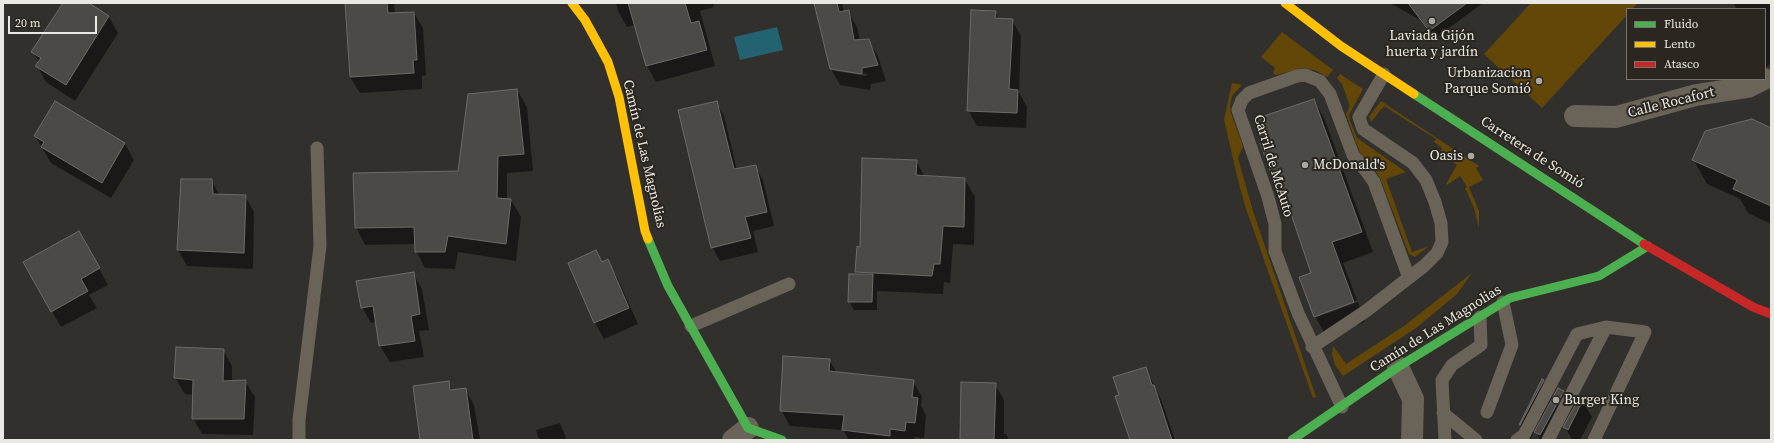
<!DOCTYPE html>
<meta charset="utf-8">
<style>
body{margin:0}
#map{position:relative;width:1774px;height:443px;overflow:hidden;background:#32302d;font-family:"Source Serif 4",serif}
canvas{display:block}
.frame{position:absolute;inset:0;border:4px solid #eae8e3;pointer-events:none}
.legend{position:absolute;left:1626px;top:8px;width:140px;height:72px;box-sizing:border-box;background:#2b2720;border:1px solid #77746e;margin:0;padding:5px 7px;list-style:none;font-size:12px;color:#eae8e3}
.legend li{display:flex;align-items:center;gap:8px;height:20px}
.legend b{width:20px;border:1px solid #77746e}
.scale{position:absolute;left:8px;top:16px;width:89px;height:18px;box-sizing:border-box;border:2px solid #eae8e3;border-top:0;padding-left:5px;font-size:12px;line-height:14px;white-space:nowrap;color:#eae8e3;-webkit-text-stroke:3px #2b2720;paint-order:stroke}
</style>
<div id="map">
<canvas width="1774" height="443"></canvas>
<div class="frame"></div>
<ul class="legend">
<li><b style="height:5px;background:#4caf50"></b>Fluido</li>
<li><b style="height:5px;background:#ffc107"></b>Lento</li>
<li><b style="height:5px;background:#c62828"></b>Atasco</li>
</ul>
<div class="scale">20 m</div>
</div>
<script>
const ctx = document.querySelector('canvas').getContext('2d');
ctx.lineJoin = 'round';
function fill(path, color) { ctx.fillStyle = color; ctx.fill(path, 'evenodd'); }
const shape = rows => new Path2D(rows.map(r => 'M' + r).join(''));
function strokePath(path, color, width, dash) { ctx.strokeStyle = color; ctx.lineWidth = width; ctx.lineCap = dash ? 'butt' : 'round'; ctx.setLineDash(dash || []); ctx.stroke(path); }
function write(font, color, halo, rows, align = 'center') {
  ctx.font = font + ' "Source Serif 4",serif'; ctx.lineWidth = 4; ctx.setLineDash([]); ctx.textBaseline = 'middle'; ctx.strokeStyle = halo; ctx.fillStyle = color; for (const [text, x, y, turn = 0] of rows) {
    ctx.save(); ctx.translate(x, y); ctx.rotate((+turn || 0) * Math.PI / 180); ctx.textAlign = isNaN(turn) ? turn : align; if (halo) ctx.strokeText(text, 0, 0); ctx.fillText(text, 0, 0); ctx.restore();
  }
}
fill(shape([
 [1531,3,1638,3,1632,9,1627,9,1627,15,1542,108,1484,54],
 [1282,32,1333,70,1327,77,1317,71,1303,68,1276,75,1273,73,1275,68,1261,57],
 [1340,74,1363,89,1349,115,1350,121,1357,138,1406,172,1386,179,1412,252,1429,246,1415,257,1409,254,1380,178,1372,164,1362,156,1357,145,1346,114,1350,106,1342,84,1337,78],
 [1232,83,1242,85,1232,96,1230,106,1231,113,1243,146,1238,158,1253,211,1316,397,1313,398,1245,206,1237,176,1224,120],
 [1381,101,1479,166,1476,168,1483,180,1469,187,1479,211,1479,228,1474,208,1465,188,1467,187,1460,176,1447,185,1446,184,1457,165,1449,159,1450,157,1441,151,1442,148,1434,142,1436,139,1384,106,1371,122,1369,117],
 [1472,273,1457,294,1416,328,1343,376,1335,365,1332,354,1333,346,1346,364,1404,326]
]), '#624709');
fill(shape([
 [777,27,783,50,740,60,734,37]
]), '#236271');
fill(shape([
 [64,3,87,3,109,17,118,33,75,101,46,82,37,66,39,62,33,52],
 [346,3,394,3,395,13,414,13,423,28,426,75,422,76,422,89,360,93,350,77],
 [616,3,713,3,714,7,700,11,715,66,656,82,647,66,635,25,627,27,618,11],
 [815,3,842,3,844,12,848,12,857,27,860,41,868,40,878,56,886,81,871,84,870,90,840,85,831,69],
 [835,69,867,74,866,76,835,71],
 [1390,3,1483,3,1434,39,1420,20],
 [1734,3,1771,3,1771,64,1765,68,1765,9,1733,9,1736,7],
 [995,12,999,19,1012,20,1021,36,1019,92,1027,107,1026,128,977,126,968,110],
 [517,90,527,107,533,171,507,173,507,200,511,200,521,217,516,261,458,252,455,269,425,268,416,251,415,244,365,245,356,227,459,172],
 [1314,100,1325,120,1373,252,1343,263,1357,300,1317,314,1317,317,1358,302,1365,322,1326,336,1315,316,1313,273,1295,224,1283,203],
 [55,102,125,144,134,160,111,198,51,163,35,136],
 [716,102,724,116,737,170,755,166,763,180,774,226,753,231,758,252,720,261,712,247],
 [1771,129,1771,224,1748,213,1740,199,1707,184,1693,159],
 [916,161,925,177,964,178,975,197,974,245,953,244,950,283,944,282,943,294,877,291,877,310,854,310,849,301,858,275,856,272,860,248],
 [211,180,220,196,245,196,254,212,253,269,187,266,178,250],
 [79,232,108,285,89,295,97,308,61,327,24,262],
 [596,251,603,263,607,261,617,277,638,324,604,339,595,323,569,263],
 [413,273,422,289,429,330,419,331,424,357,390,362,380,346,377,322,371,323,362,307],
 [223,350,232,366,232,382,245,381,255,397,253,435,202,434,193,418,194,395,185,394,175,378],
 [829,360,837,373,913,381,922,397,921,406,926,415,924,438,914,437,914,440,849,440,843,430,790,426,781,410],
 [1146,368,1162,402,1175,440,1131,440,1120,396],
 [1542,381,1553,399,1564,392,1574,409,1579,399,1583,401,1592,417,1580,440,1572,440,1565,427,1574,410,1572,409,1555,440,1540,440,1535,430,1530,440,1521,425],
 [448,383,453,391,465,389,474,405,480,440,421,440],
 [995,384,1004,400,1004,434,1006,434,1009,440,961,440],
 [560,423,567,440,539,440,536,430]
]), '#0007');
const building = shape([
 [63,3,89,3,109,16,66,85,35,66,41,58,31,52,63,3],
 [345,3,387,3,388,13,414,12,417,60,413,60,414,73,350,77,345,3],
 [628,3,685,3,691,23,699,21,707,50,646,66,628,3],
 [814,3,837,3,839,12,849,10,854,40,869,39,878,65,862,68,862,74,830,69,814,3],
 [1408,3,1467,3,1429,31,1408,3],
 [971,10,996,11,995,18,1013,19,1009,89,1018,90,1017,113,967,111,971,10],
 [517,89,524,154,498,156,497,198,511,199,506,244,448,236,445,252,415,252,414,227,355,228,353,173,458,171,468,94,517,89],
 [1314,99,1362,232,1332,242,1354,302,1314,317,1299,277,1311,273,1287,202,1282,204,1260,143,1263,142,1255,119,1314,99],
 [55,101,125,143,102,183,41,147,44,142,34,136,55,101],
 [717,101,734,169,756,165,767,212,745,217,751,238,711,248,678,110,717,101],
 [1752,119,1771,128,1771,206,1733,189,1737,180,1692,160,1705,131,1752,119],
 [862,158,917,160,916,175,965,178,964,227,943,226,940,264,934,264,932,276,855,272,857,246,860,247,862,158],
 [181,179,212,179,213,194,246,195,244,253,177,250,181,179],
 [79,231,100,268,81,279,88,291,51,312,23,262,79,231],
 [596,250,602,262,608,259,629,308,594,323,568,263,596,250],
 [414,272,420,314,411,316,415,341,379,346,373,306,361,308,356,281,414,272],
 [849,274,873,274,872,302,848,302,849,274],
 [176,347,224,349,223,381,246,380,244,419,192,419,193,380,174,378,176,347],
 [783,356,830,359,829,371,914,380,912,397,918,398,915,423,906,422,905,431,890,429,890,436,842,430,844,415,780,411,783,356],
 [1146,367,1152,385,1154,385,1172,440,1130,440,1115,396,1119,395,1113,377,1146,367],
 [1542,379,1544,380,1520,425,1519,425,1542,379],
 [449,381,450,390,466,388,473,440,420,440,413,386,449,381],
 [961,382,996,383,994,440,960,440,961,382],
 [1558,388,1564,391,1540,435,1534,432,1558,388],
 [1579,398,1583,400,1568,430,1563,427,1579,398]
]);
fill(building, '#4c4a47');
strokePath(building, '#6d6b68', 1);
strokePath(shape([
 [691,326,789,284],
 [1312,347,1366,311,1424,266,1437,253,1442,242,1441,223,1435,202,1426,180,1413,163,1363,129,1359,117,1384,74],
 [1342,407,1298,313,1275,251,1275,224,1268,197,1238,110,1242,100,1249,93,1297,76,1305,75,1320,81,1330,94,1353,155,1367,172,1374,182,1409,278],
 [1487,412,1512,345,1503,302],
 [1443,413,1476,440],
 [299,440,299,420,320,246,317,148],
 [1445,440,1442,380,1452,365,1481,345,1480,317],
 [1517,440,1524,435,1577,334,1606,327,1645,332,1594,440],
 [1548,440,1606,327]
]), '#696358', 13);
strokePath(shape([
 [1575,116,1616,117,1696,95,1748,87,1764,79],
 [1398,367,1413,399,1412,440],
 [733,440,748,428]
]), '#696358', 22);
strokePath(shape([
 [1414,94,1644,244],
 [648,239,668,286,748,428,782,440],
 [1292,440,1398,367,1510,298,1599,276,1648,246]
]), '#4caf50', 9);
strokePath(shape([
 [572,3,585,20,608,62,619,97,645,231,648,239],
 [1285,3,1341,46,1414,94]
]), '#ffc107', 9);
strokePath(shape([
 [1644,244,1753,307,1771,314]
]), '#c62828', 9);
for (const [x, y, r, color] of [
 [1432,21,4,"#aaa8a3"],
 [1539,81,4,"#aaa8a3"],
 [1471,156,4,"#aaa8a3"],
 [1305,165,4,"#aaa8a3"],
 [1556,400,4,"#aaa8a3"]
]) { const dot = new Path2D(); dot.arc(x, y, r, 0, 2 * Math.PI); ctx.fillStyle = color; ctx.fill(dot); strokePath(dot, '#2b2720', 1.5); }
write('14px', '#eae8e3', '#2b2720', [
 ["Laviada Gijón",1432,36,"center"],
 ["huerta y jardín",1432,52,"center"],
 ["Urbanizacion",1531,73],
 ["Parque Somió",1531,89],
 ["Oasis",1463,156],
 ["McDonald's",1313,165,"left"],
 ["Burger King",1564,400,"left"]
], 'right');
write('14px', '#eae8e3', '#2b2720', [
 ["Calle Rocafort",1671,103,-14],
 ["Carretera de Somió",1532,153,33],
 ["Camín de Las Magnolias",644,154,77],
 ["Carril de McAuto",1273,166,73],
 ["Camín de Las Magnolias",1436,329,-32]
]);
</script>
